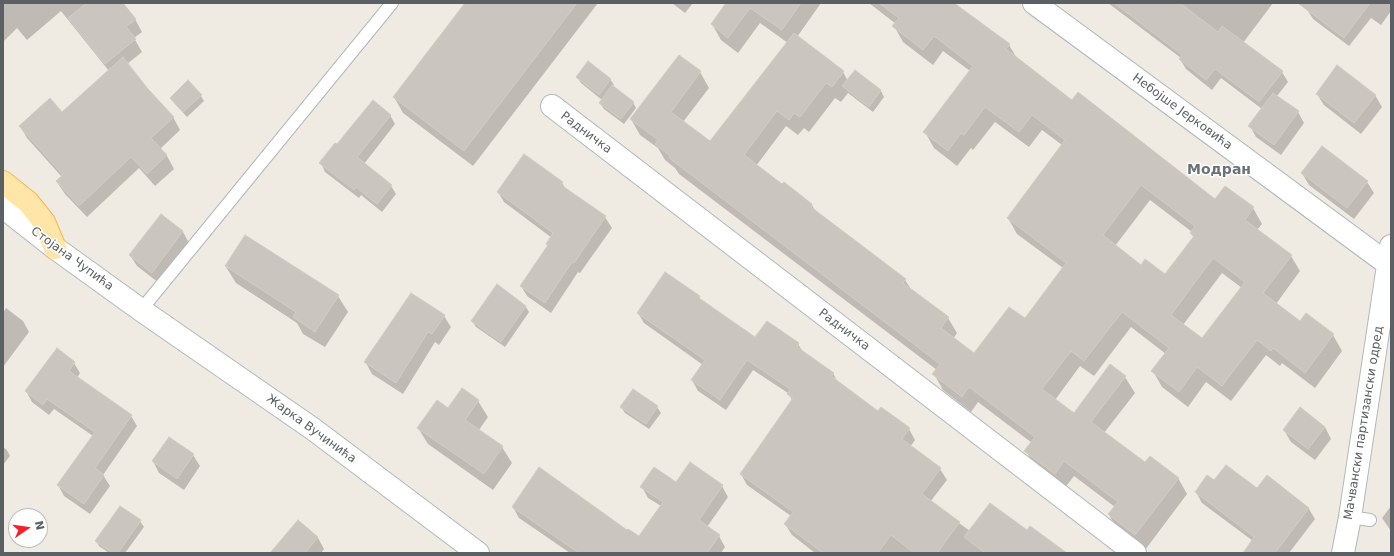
<!DOCTYPE html>
<meta charset="utf-8">
<style>
body{margin:0}
#map{position:relative;width:1394px;height:556px;overflow:hidden;background:#efeae2;font-family:"DejaVu Sans",sans-serif}
canvas{display:block}
.frame{position:absolute;inset:0;border:4px solid #5a6064;pointer-events:none}
.north{position:absolute;left:8px;top:508px;width:40px;height:40px;box-sizing:border-box;background:#fff;border:1px solid #bdbfc1;border-radius:50%;rotate:77deg;font-size:11px;font-weight:700;line-height:16px;text-align:center;color:#5a6064}
.north::after{content:'';display:block;margin:auto;width:14px;height:18px;background:#f91e2b;clip-path:polygon(50% 0,100% 100%,50% 72%,0 100%)}
</style>
<div id="map">
<canvas width="1394" height="556"></canvas>
<div class="frame"></div>
<div class="north">N</div>
</div>
<script>
const ctx = document.querySelector('canvas').getContext('2d');
ctx.lineJoin = 'round';
function fill(path, color) { ctx.fillStyle = color; ctx.fill(path, 'evenodd'); }
const shape = rows => new Path2D(rows.map(r => 'M' + r).join(''));
function strokePath(path, color, width, dash) { ctx.strokeStyle = color; ctx.lineWidth = width; ctx.lineCap = dash ? 'butt' : 'round'; ctx.setLineDash(dash || []); ctx.stroke(path); }
function write(font, color, halo, rows, align = 'center') {
  ctx.font = font + ' "DejaVu Sans",sans-serif'; ctx.lineWidth = 3; ctx.setLineDash([]); ctx.textBaseline = 'middle'; ctx.strokeStyle = halo; ctx.fillStyle = color; for (const [text, x, y, turn = 0] of rows) {
    ctx.save(); ctx.translate(x, y); ctx.rotate((+turn || 0) * Math.PI / 180); ctx.textAlign = isNaN(turn) ? turn : align; if (halo) ctx.strokeText(text, 0, 0); ctx.fillText(text, 0, 0); ctx.restore();
  }
}
fill(shape([
 [3,3,122,3,135,19,142,32,134,38,142,52,127,64,147,90,173,117,180,130,160,149,167,156,174,169,155,186,139,168,87,217,65,194,57,182,62,177,27,138,20,126,62,113,109,71,61,11,27,40,17,28,3,42],
 [466,3,598,3,473,166,403,113,394,97],
 [672,3,693,3,685,13],
 [727,3,821,3,797,37,843,72,848,81,855,71,881,91,884,97,873,112,848,93,841,102,835,98,809,132,804,128,798,135,786,126,756,166,812,205,816,212,905,280,911,289,948,318,957,333,953,339,974,354,1025,320,1063,268,1017,234,1008,218,1062,145,1042,130,1029,147,995,122,973,150,971,148,957,166,934,148,925,132,970,71,943,51,933,65,903,42,894,26,896,24,869,3,954,3,1009,45,1018,60,1072,101,1216,200,1253,208,1262,224,1257,230,1291,256,1300,271,1276,304,1300,323,1306,315,1333,335,1342,351,1315,388,1282,363,1280,366,1266,355,1231,401,1206,382,1188,407,1162,387,1153,371,1166,354,1131,327,1094,376,1080,366,1055,400,1074,414,1110,366,1125,377,1135,393,1104,433,1145,464,1178,478,1187,494,1145,550,1118,530,1109,515,1115,507,1074,476,1064,489,1035,467,1026,451,1032,443,978,402,971,412,943,390,934,374,937,370,679,174,675,168,665,160,658,148,640,135,631,119,700,72,709,88,683,122,710,142,788,43,760,23,738,53,721,40,712,24],
 [1150,200,1192,232,1191,233,1194,238,1166,275,1141,266,1115,246],
 [1222,273,1242,288,1202,340,1183,325],
 [1108,3,1273,3,1243,43,1282,72,1288,82,1277,96,1298,112,1304,123,1281,155,1256,137,1250,126,1262,109,1221,78,1212,90,1186,69,1180,59,1181,58],
 [1298,3,1391,3,1391,11,1381,25,1371,18,1349,46,1313,19,1308,11],
 [577,77,610,79,614,85,613,86,633,102,636,108,624,124,604,109,600,103,602,100,581,83],
 [1317,94,1375,95,1382,107,1361,134,1324,105],
 [201,96,204,101,187,117,174,103,171,98],
 [390,115,395,124,364,164,391,186,396,194,382,212,361,195,359,198,325,172,321,163,337,146],
 [524,155,562,183,566,189,605,217,612,228,580,273,578,272,551,313,527,296,521,286,549,246,547,244,552,238,504,202,498,192],
 [1302,173,1367,182,1374,193,1354,219,1309,185],
 [161,215,183,232,189,243,159,283,137,266,130,255],
 [226,267,338,296,348,312,325,347,303,334,297,323,236,283],
 [497,286,526,307,529,312,505,347,476,327,472,321],
 [699,297,701,301,756,338,798,344,803,352,833,373,838,383,878,412,909,429,915,440,910,447,940,469,947,480,930,502,970,531,1027,532,1064,553,815,553,792,535,785,524,791,516,747,485,741,474,792,400,788,393,753,370,726,410,698,391,692,380,703,365,644,323,638,313],
 [6,308,23,321,29,332,3,367,3,313],
 [444,316,451,327,439,345,435,342,403,394,372,374,366,363],
 [74,363,80,373,77,378,131,416,137,426,103,475,110,486,90,514,64,496,58,485,93,436,54,409,49,415,32,402,26,391],
 [478,401,488,417,479,430,502,447,512,463,493,490,428,444,418,428,449,409],
 [621,407,657,407,661,413,649,429,625,413],
 [1325,427,1331,439,1315,460,1291,442,1284,430],
 [3,447,7,450,10,456,3,465],
 [193,455,200,466,184,490,159,473,153,461],
 [1267,477,1309,509,1315,519,1289,553,1244,553,1253,541,1202,503,1196,492,1214,482,1257,490],
 [676,483,722,486,728,497,707,527,719,536,725,547,721,553,570,553,519,518,513,507,627,531,639,538,661,506,648,498,642,487],
 [1391,506,1391,531,1382,518],
 [120,507,140,521,144,527,125,553,109,553,99,546,96,541],
 [298,521,318,538,324,549,321,553,271,553]
]), '#0003');
const building = shape([
 [87,3,123,3,136,19,126,27,136,39,105,64,68,18,87,3],
 [465,3,577,3,464,151,393,97,465,3],
 [726,3,801,3,782,30,750,8,728,38,711,24,726,3],
 [879,3,954,3,1010,44,1006,49,1072,100,1078,92,1215,199,1225,186,1254,207,1245,220,1292,255,1263,293,1300,321,1306,313,1334,334,1305,373,1273,348,1271,351,1257,340,1222,386,1197,367,1179,392,1151,371,1169,348,1122,312,1084,361,1071,351,1042,389,1074,413,1110,364,1126,376,1091,422,1145,462,1150,456,1179,478,1135,535,1108,514,1118,502,1064,461,1055,474,1024,451,1035,437,969,387,962,397,932,374,940,364,669,158,670,156,655,144,658,140,630,119,679,55,701,71,671,112,710,141,794,33,844,71,832,87,826,83,800,117,794,113,789,120,777,111,744,155,782,184,784,182,812,204,811,207,906,279,903,283,949,317,941,328,974,353,1009,307,1025,318,1066,263,1007,218,1065,140,1032,115,1019,132,985,107,964,135,961,133,948,151,923,132,973,66,934,36,923,50,892,26,899,18,879,3],
 [1141,185,1195,226,1190,233,1194,236,1165,274,1145,259,1141,265,1103,235,1141,185],
 [1213,258,1245,282,1202,338,1171,315,1213,258],
 [1114,3,1180,3,1218,32,1222,26,1283,71,1259,102,1215,69,1206,80,1179,59,1182,55,1114,3],
 [1298,3,1370,3,1344,38,1298,3],
 [123,57,148,89,174,117,151,138,167,155,147,174,131,157,79,206,56,181,63,175,19,126,50,98,62,112,123,57],
 [588,61,611,79,599,95,576,77,588,61],
 [1337,65,1376,95,1354,123,1316,94,1337,65],
 [855,70,881,90,869,107,842,86,855,70],
 [188,80,202,95,183,112,170,98,188,80],
 [612,85,634,102,621,119,599,103,612,85],
 [1273,93,1299,111,1274,145,1248,126,1273,93],
 [373,100,391,115,357,157,392,185,377,204,356,187,354,190,319,163,335,143,337,144,373,100],
 [1322,146,1368,181,1347,208,1301,173,1322,146],
 [524,154,563,182,561,185,606,216,574,263,572,262,545,303,520,286,548,245,546,244,553,233,497,192,524,154],
 [161,214,183,231,152,273,129,255,161,214],
 [245,235,339,295,315,332,293,317,296,312,225,266,245,235],
 [665,272,700,296,699,298,755,337,767,321,799,343,797,347,834,373,831,376,878,411,881,407,910,428,902,439,941,468,922,494,960,522,937,553,914,553,891,535,878,553,823,553,784,524,793,512,740,474,793,398,787,394,790,389,747,360,720,400,691,380,705,360,637,313,665,272],
 [497,284,526,306,501,342,471,321,497,284],
 [411,293,445,315,432,334,428,332,396,383,364,362,411,293],
 [57,348,75,362,69,371,132,415,95,468,104,475,84,504,57,485,95,432,47,399,43,405,25,391,57,348],
 [462,388,479,400,465,420,503,446,484,474,417,428,437,400,448,408,462,388],
 [633,389,658,406,646,424,620,407,633,389],
 [1300,407,1325,427,1308,449,1283,430,1300,407],
 [169,437,194,454,177,479,152,461,169,437],
 [690,462,723,485,699,520,720,535,707,553,579,553,512,507,539,467,627,530,628,529,639,536,663,502,640,487,654,467,676,482,690,462],
 [1226,465,1257,488,1267,475,1309,508,1275,553,1243,553,1254,537,1195,492,1207,475,1214,480,1226,465],
 [990,503,1027,530,1030,526,1067,553,985,553,964,537,990,503],
 [120,506,141,520,118,553,113,553,95,541,120,506],
 [298,520,318,537,305,553,270,553,298,520]
]);
fill(building, '#cac5bf');
strokePath(building, '#d4cbc0', 1);
const service = shape([
 [141,310,392,3],
 [1350,517,1370,520]
]);
const minor = shape([
 [1034,3,1388,264],
 [552,106,1135,553],
 [1343,553,1350,517,1391,246]
]);
const tertiary = shape([
 [3,207,55,248,141,310,313,429,478,553]
]);
const primary = shape([
 [3,182,28,202,44,222,55,248]
]);
strokePath(service, '#b3b7bb', 14);
strokePath(minor, '#b3b7bb', 24);
strokePath(tertiary, '#b3b7bb', 24);
strokePath(primary, '#feb44b', 24);
strokePath(service, '#fff', 12);
strokePath(minor, '#fff', 22);
strokePath(tertiary, '#fff', 22);
strokePath(primary, '#ffe5a7', 22);
write('12px', '#5a6064', '#fff', [
 ["Небојше Јерковића",1182,112,36],
 ["Радничка",586,133,37],
 ["Стојана Чупића",72,259,36],
 ["Радничка",844,330,37],
 ["Мачвански партизански одред",1364,423,-81],
 ["Жарка Вучинића",311,429,36]
]);
write('bold 14px', '#6b7277', '#fff', [
 ["Модран",1219,170]
]);
</script>
